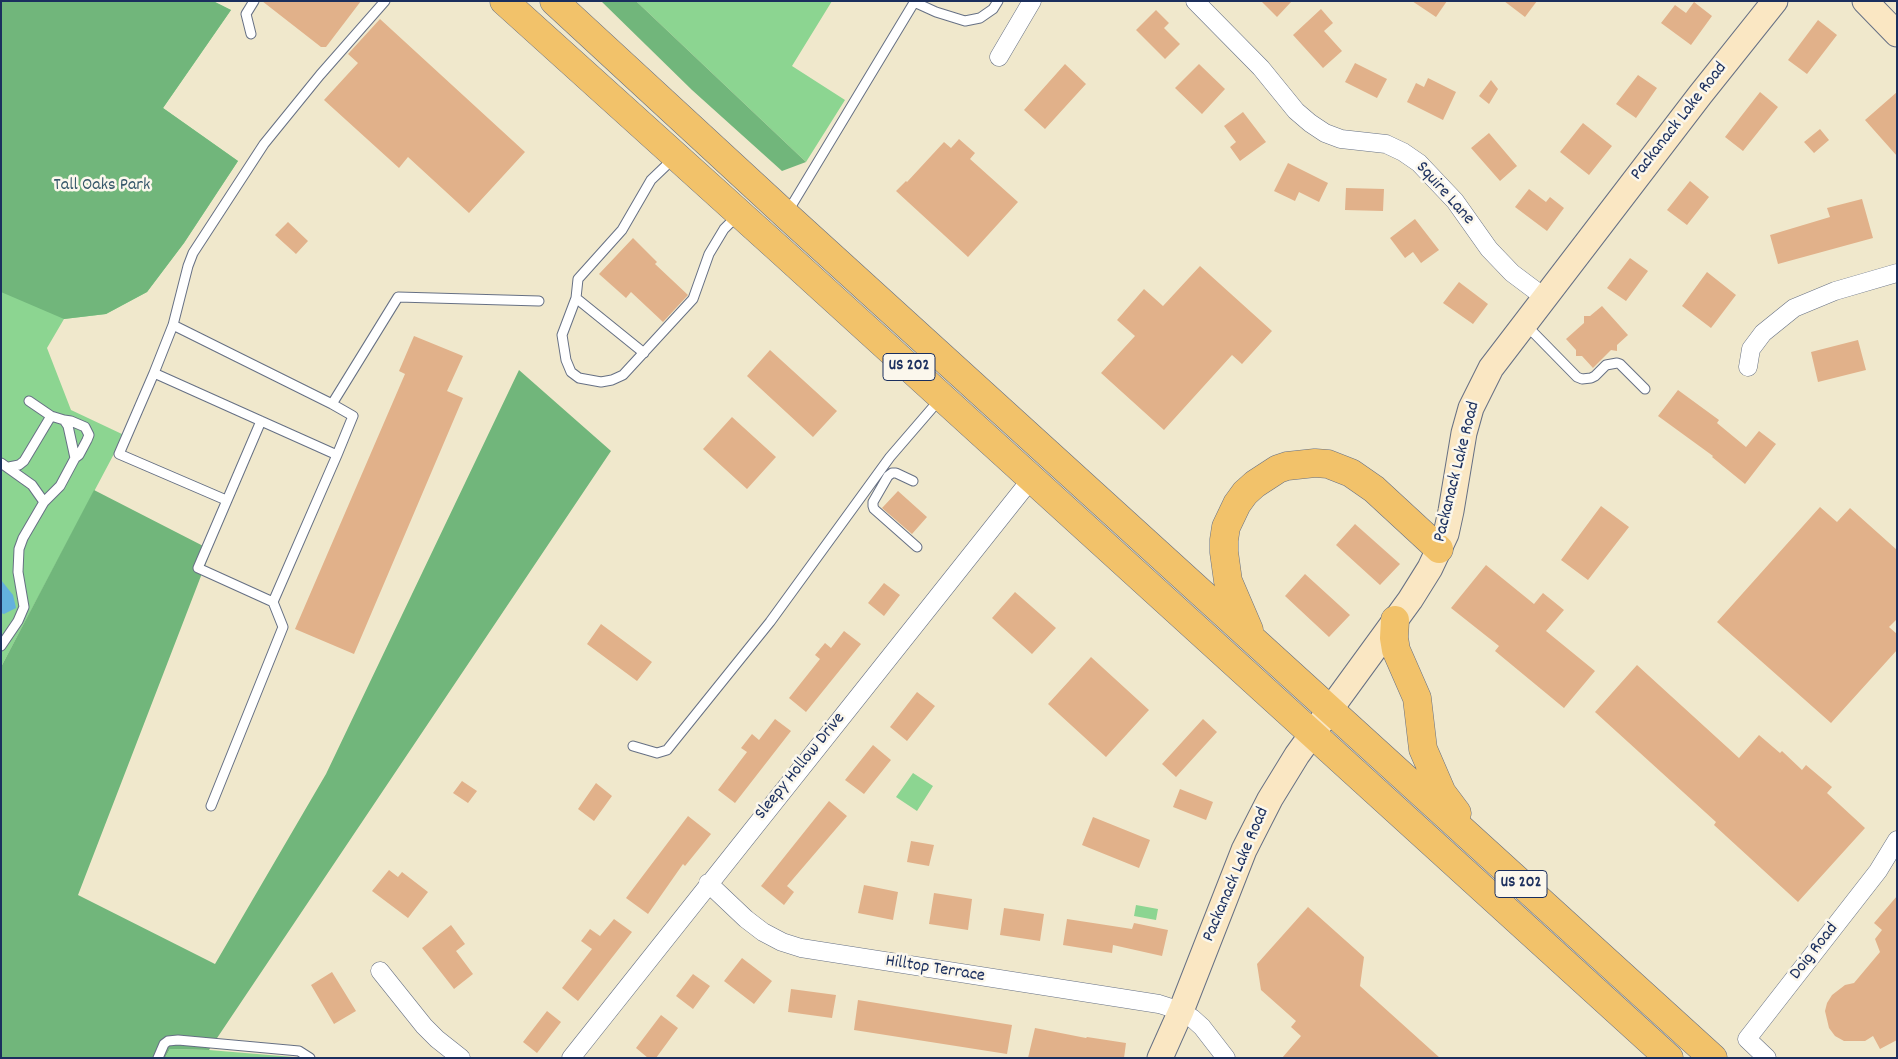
<!DOCTYPE html>
<style>
body{margin:0}
#map{position:relative;width:1898px;height:1059px;overflow:hidden;background:#f0e8cc;font-family:Dekko,sans-serif}
canvas{display:block}
.frame{position:absolute;inset:0;border:2px solid #1b2f5e;pointer-events:none}
</style>
<div id="map">
<canvas width="1898" height="1059"></canvas>
<div class="frame"></div>
</div>
<script>
const ctx = document.querySelector('canvas').getContext('2d');
ctx.lineJoin = 'round';
function fill(path, color) { ctx.fillStyle = color; ctx.fill(path, 'evenodd'); }
const shape = rows => new Path2D(rows.map(r => 'M' + r).join(''));
function strokePath(path, color, width, dash) { ctx.strokeStyle = color; ctx.lineWidth = width; ctx.lineCap = dash ? 'butt' : 'round'; ctx.setLineDash(dash || []); ctx.stroke(path); }
function write(font, color, halo, rows, align = 'center') {
  ctx.font = font + ' Dekko,sans-serif'; ctx.lineWidth = 5; ctx.setLineDash([]); ctx.textBaseline = 'middle'; ctx.strokeStyle = halo; ctx.fillStyle = color; for (const [text, x, y, turn = 0] of rows) {
    ctx.save(); ctx.translate(x, y); ctx.rotate((+turn || 0) * Math.PI / 180); ctx.textAlign = isNaN(turn) ? turn : align; if (halo) ctx.strokeText(text, 0, 0); ctx.fillText(text, 0, 0); ctx.restore();
  }
}
fill(shape([
 [1,1,213,1,231,10,163,108,238,161,184,243,147,292,106,314,64,319,47,348,71,410,124,435,1,667],
 [636,1,832,1,792,66,845,100,806,162],
 [913,773,933,786,917,811,896,797],
 [1136,905,1158,909,1156,920,1134,916],
 [170,1049,209,1050,305,1058,165,1058]
]), '#8cd591');
fill(shape([
 [1,1,213,1,231,10,163,108,238,161,184,243,147,292,106,314,64,319,1,292],
 [601,1,636,1,806,162,782,171,692,90],
 [519,370,611,451,209,1050,170,1049,165,1058,1,1058,1,667,94,490,211,550,78,895,215,964,326,774]
]), '#71b67b');
fill(shape([
 [1,580,13,595,16,608,4,614,1,613]
]), '#64b1de');
fill(shape([
 [262,1,361,1,326,47,321,47],
 [1261,1,1292,1,1277,17],
 [1412,1,1447,1,1436,17],
 [1504,1,1537,1,1525,17],
 [1694,2,1712,16,1691,45,1661,23,1675,5,1686,13],
 [1321,9,1333,23,1324,31,1342,51,1323,68,1293,35],
 [1156,10,1169,23,1164,28,1180,44,1165,59,1136,30],
 [380,19,525,152,469,213,408,157,399,168,324,100,358,63,348,54],
 [1818,20,1837,35,1807,74,1788,60],
 [1355,63,1387,79,1377,98,1345,82],
 [1065,64,1086,84,1045,129,1024,110],
 [1199,64,1225,89,1202,114,1175,88],
 [1638,75,1657,88,1636,118,1616,104],
 [1428,78,1456,92,1443,120,1407,102,1416,83,1424,87],
 [1491,80,1498,89,1489,104,1479,96],
 [1760,92,1778,107,1743,151,1725,137],
 [1897,92,1897,156,1865,120],
 [1243,112,1266,142,1240,161,1230,147,1236,142,1224,126],
 [1583,123,1612,146,1589,175,1560,152],
 [1820,129,1829,140,1814,153,1804,142],
 [1489,133,1517,166,1500,181,1471,148],
 [959,139,975,153,970,159,1018,202,968,257,896,191,906,181,907,182,944,142,951,148],
 [1288,163,1328,183,1319,202,1299,192,1295,201,1274,191],
 [1690,181,1709,197,1687,225,1667,210],
 [1346,188,1384,189,1383,211,1345,210],
 [1529,189,1546,202,1550,197,1564,208,1547,231,1515,207],
 [1862,199,1873,238,1778,264,1770,235,1830,217,1827,208],
 [1415,219,1439,250,1421,263,1413,252,1405,258,1390,238],
 [288,222,308,241,296,254,275,235],
 [633,238,657,262,655,264,688,295,663,322,631,292,626,298,599,274],
 [1630,258,1648,271,1626,301,1607,288],
 [1200,266,1272,331,1242,364,1232,355,1164,430,1101,373,1135,336,1117,320,1144,289,1163,306],
 [1707,272,1736,295,1711,328,1682,306],
 [1459,282,1488,304,1473,324,1443,303],
 [1602,306,1628,335,1617,345,1617,351,1611,350,1593,368,1582,356,1576,356,1576,350,1566,339,1584,323,1584,316,1590,316],
 [414,336,463,356,447,391,463,398,354,654,295,629,405,374,399,371],
 [1858,340,1866,370,1818,382,1811,352],
 [770,350,837,411,813,437,747,376],
 [1678,390,1719,420,1717,423,1746,447,1759,431,1776,444,1745,484,1712,457,1713,456,1658,416],
 [732,417,776,457,747,489,703,449],
 [898,491,927,517,912,534,882,508],
 [1601,506,1629,527,1588,580,1561,560],
 [1820,507,1837,522,1850,508,1897,550,1897,619,1889,627,1897,634,1897,650,1831,723,1717,622],
 [1355,524,1400,564,1380,585,1336,545],
 [1486,565,1534,604,1543,593,1564,610,1546,631,1595,671,1564,708,1495,651,1499,646,1451,608],
 [1305,574,1350,615,1329,637,1285,596],
 [884,583,900,595,884,616,868,603],
 [1015,592,1056,628,1032,654,992,618],
 [601,624,652,662,637,681,587,644],
 [844,631,861,644,806,712,789,698,820,659,815,655,825,643,831,648],
 [1091,657,1149,710,1106,757,1048,704],
 [1637,665,1739,758,1759,735,1780,753,1782,751,1802,770,1806,765,1832,787,1827,793,1865,828,1798,902,1714,825,1716,822,1595,712],
 [917,692,935,706,907,741,890,727],
 [775,719,791,731,735,803,718,790,747,752,741,748,752,734,759,740],
 [1203,719,1217,732,1176,777,1162,764],
 [873,745,891,760,864,794,845,780],
 [462,781,477,791,468,803,453,793],
 [596,783,612,796,594,821,578,809],
 [1180,789,1213,802,1206,820,1173,807],
 [829,801,847,816,787,886,794,892,784,905,761,886],
 [688,816,711,834,685,866,683,864,648,914,626,898],
 [1093,817,1150,840,1139,868,1082,845],
 [911,841,934,845,929,866,907,862],
 [389,870,398,877,402,872,428,892,408,918,372,891],
 [864,885,898,892,893,920,858,913],
 [934,893,972,899,968,930,929,924],
 [1897,896,1897,1040,1880,1049,1873,1036,1865,1041,1844,1041,1835,1036,1829,1028,1825,1011,1827,1003,1832,995,1845,985,1854,983,1880,952,1875,939,1882,930,1874,923],
 [1308,907,1364,957,1360,986,1440,1058,1282,1058,1301,1036,1291,1027,1296,1021,1261,990,1257,964],
 [1004,908,1044,914,1040,941,1000,935],
 [614,919,632,932,578,1001,562,988,592,949,581,941,590,929,600,936],
 [1067,919,1132,929,1134,923,1168,930,1162,956,1113,945,1112,953,1063,945],
 [451,925,465,944,456,951,473,974,454,989,422,948],
 [742,958,772,981,754,1004,724,981],
 [332,972,356,1011,334,1024,311,985],
 [693,974,710,986,693,1009,676,996],
 [791,989,836,995,832,1018,788,1012],
 [858,1000,1012,1025,1007,1054,854,1030],
 [547,1011,561,1022,537,1053,523,1042],
 [661,1015,678,1028,656,1058,648,1058,636,1048],
 [1035,1028,1086,1038,1087,1037,1126,1043,1124,1058,1028,1058]
]), '#e1b18a');
const lane = shape([
 [385,1,320,75,264,144,193,253,188,266,173,325,332,404,398,297,539,301],
 [914,2,936,12,965,21,980,18,993,9,998,1],
 [251,34,246,14,254,1],
 [674,158,651,180,622,230,578,279,576,298,562,335,566,360,571,372,579,378,601,382,612,380,623,375,693,299,709,254,724,229,737,216],
 [787,213,915,1],
 [576,298,644,353],
 [1526,325,1577,377,1582,379,1591,378,1595,376,1606,365,1617,363,1620,364,1645,389],
 [154,373,173,325],
 [332,404,353,416,337,455,273,602,198,568,261,421,337,455],
 [64,420,71,421,85,427,89,435,87,440,79,455,75,458],
 [1,463,32,485,44,502,23,538,19,549,18,572,24,607,18,621,1,646],
 [9,467,19,465,24,461,51,416,29,401],
 [913,481,896,473,892,473,888,476,873,502,873,506,874,509,917,547],
 [226,500,119,454,154,373,261,421],
 [44,502,60,486,75,458,68,426,64,420,51,416],
 [633,746,657,753,667,750,770,622,890,457,940,399],
 [211,806,283,627,273,602],
 [158,1058,164,1044,168,1041,178,1040,299,1051,310,1058]
]);
const street = shape([
 [1195,1,1261,68,1296,111,1310,123,1325,133,1341,139,1386,144,1403,152,1419,163,1455,201,1489,249,1512,273,1544,297],
 [999,57,1032,1],
 [1748,367,1751,349,1763,333,1794,308,1835,291,1897,273],
 [708,883,746,919,763,932,782,942,801,948,1159,1004,1181,1011,1192,1018,1202,1027,1226,1058],
 [380,971,424,1026,437,1039,461,1058],
 [571,1058,1032,478],
 [1767,1058,1747,1039,1878,871,1897,840]
]);
const secondary = shape([
 [1865,1,1897,34],
 [1160,1058,1181,1011,1244,850,1270,799,1297,755,1410,600,1430,568,1446,534,1451,511,1464,433,1471,408,1491,368,1700,95,1775,1]
]);
const highway = shape([
 [504,1,780,250,1669,1058],
 [554,1,786,215,1713,1058],
 [1395,620,1394,638,1396,650,1417,698,1423,749,1442,793,1457,813],
 [1249,630,1228,581,1224,552,1224,540,1226,527,1237,504,1245,493,1255,484,1278,469,1287,466,1315,463,1328,464,1351,473,1374,489,1439,549]
]);
strokePath(lane, '#667084', 11);
strokePath(street, '#667084', 19);
strokePath(secondary, '#667084', 27);
strokePath(highway, '#667084', 29);
strokePath(lane, '#fff', 9);
strokePath(street, '#fff', 18);
strokePath(secondary, '#fae7c3', 25);
strokePath(highway, '#f2c26a', 28);
for (const [x, y, w] of [
 [909,367,52],
 [1521,884,52]
]) { const box = new Path2D(); box.roundRect(x - w / 2, y - 13.5, w, 27, 4); ctx.fillStyle = '#fbf7ec'; ctx.fill(box); strokePath(box, '#1b2f5e', 1); }
write('bold 16px', '#1b2f5e', null, [
 ["US 202",909,367],
 ["US 202",1521,884]
]);
write('18px', '#1b2f5e', '#fbf7ec', [
 ["Packanack Lake Road",1680,122,-52],
 ["Squire Lane",1444,194,48],
 ["Packanack Lake Road",1458,472,-76],
 ["Sleepy Hollow Drive",801,767,-51],
 ["Packanack Lake Road",1237,875,-67],
 ["Doig Road",1815,952,-52],
 ["Hilltop Terrace",935,970,9]
]);
write('18px', '#37586b', '#fbf7ec', [
 ["Tall Oaks Park",102,187]
]);
</script>
